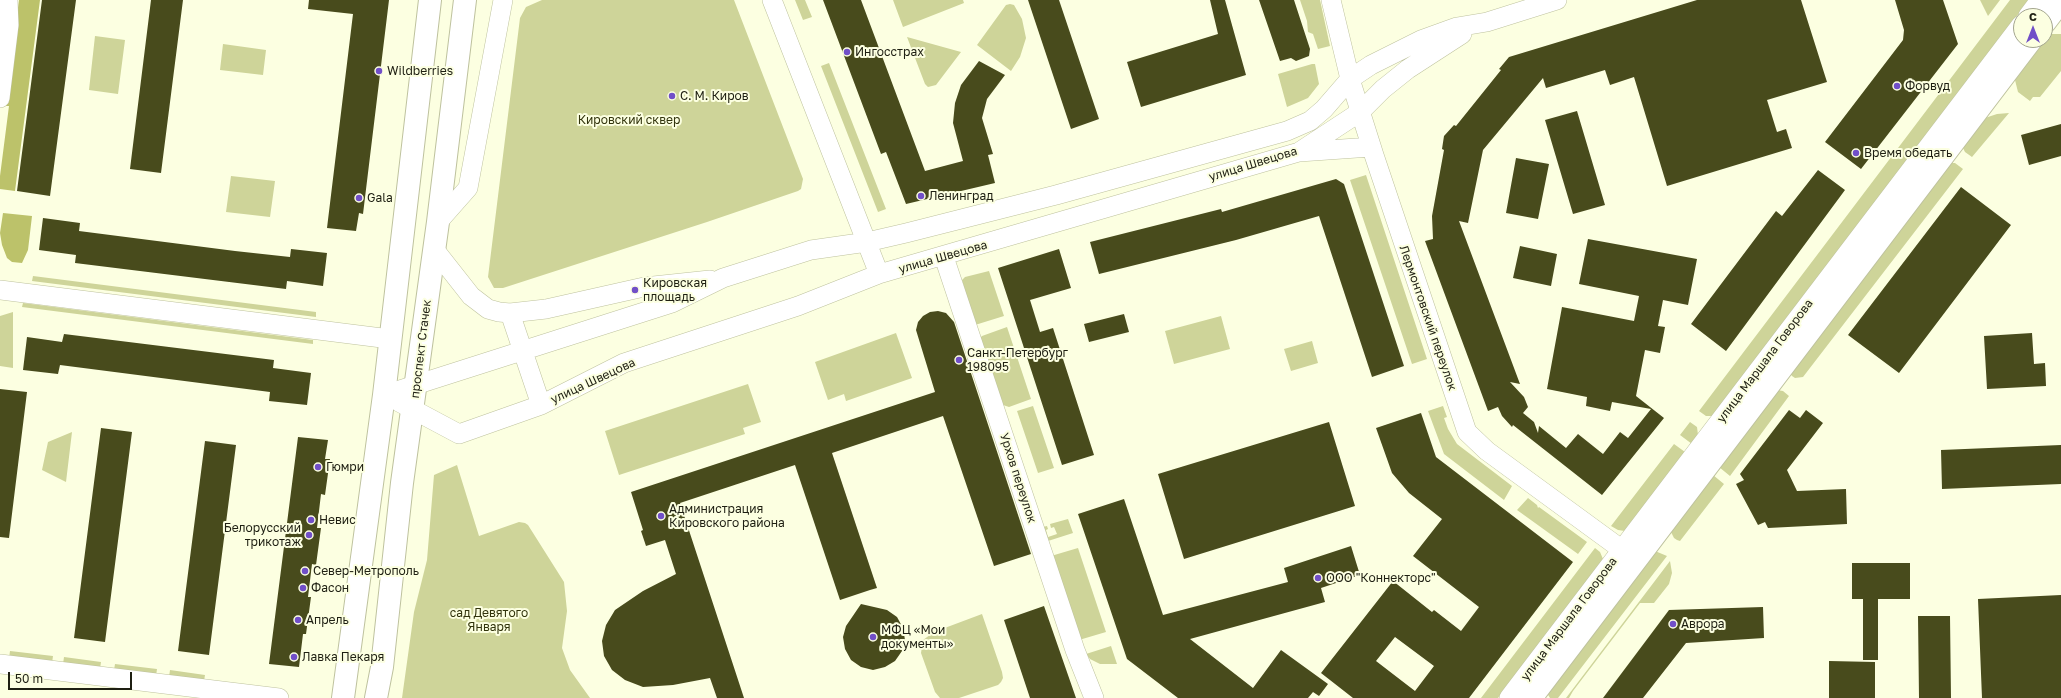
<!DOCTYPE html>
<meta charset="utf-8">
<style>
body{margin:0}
#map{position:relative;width:2061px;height:698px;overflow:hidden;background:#fcffe1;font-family:"Golos Text",sans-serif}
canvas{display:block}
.north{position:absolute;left:2013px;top:8px;width:40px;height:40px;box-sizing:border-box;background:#fcffe1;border:1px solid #a3a58e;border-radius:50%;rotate:0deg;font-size:11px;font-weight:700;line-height:16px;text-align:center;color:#1e1f12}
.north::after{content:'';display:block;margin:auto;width:14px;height:18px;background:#714fc8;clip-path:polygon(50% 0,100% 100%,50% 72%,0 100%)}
.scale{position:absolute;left:8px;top:672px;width:124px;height:18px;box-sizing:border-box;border:2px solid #1e1f12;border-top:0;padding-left:5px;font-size:12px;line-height:14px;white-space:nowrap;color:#1e1f12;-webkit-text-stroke:3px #fcffe1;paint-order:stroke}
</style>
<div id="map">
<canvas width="2061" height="698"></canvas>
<div class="north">С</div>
<div class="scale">50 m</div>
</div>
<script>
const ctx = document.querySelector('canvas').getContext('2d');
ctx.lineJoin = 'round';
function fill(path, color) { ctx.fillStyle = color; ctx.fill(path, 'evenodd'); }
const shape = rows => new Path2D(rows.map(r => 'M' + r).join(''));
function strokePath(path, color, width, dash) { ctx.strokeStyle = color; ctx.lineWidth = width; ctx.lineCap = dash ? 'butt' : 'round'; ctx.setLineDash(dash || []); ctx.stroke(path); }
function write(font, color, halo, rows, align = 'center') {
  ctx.font = font + ' "Golos Text",sans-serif'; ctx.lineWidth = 4; ctx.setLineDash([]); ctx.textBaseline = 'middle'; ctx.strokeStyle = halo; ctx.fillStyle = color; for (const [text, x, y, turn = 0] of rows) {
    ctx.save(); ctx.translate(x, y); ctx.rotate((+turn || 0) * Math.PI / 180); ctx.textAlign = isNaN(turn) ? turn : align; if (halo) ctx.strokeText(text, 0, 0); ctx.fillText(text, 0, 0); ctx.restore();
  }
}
fill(shape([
 [542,0,734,0,803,179,801,189,798,191,707,222,503,288,494,288,488,277,520,18,526,7],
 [795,0,805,0,812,17,803,20],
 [893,0,963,0,964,3,903,27],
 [1300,0,1320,0,1330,46,1318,49,1313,34,1308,32,1307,21],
 [1980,0,2000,0,1988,16],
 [2010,0,2029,0,1713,416,1706,416,1699,411],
 [1010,4,1014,5,1022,19,1026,38,1020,57,1011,71,977,45,1006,5],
 [2051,34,2061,34,2061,71,2040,97,2033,97,2030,101,2018,92,2015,80,2016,74,2042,40,2045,40,2045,37],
 [95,36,125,40,118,94,89,90],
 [907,37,961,52,936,85,928,87,925,84],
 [223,44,266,50,263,75,220,70],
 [829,63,886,209,878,212,821,66],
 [1312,64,1315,64,1319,84,1308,98,1287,107,1278,74],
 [2009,113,1972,157,1965,152,1962,146,1985,118,1997,114],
 [1949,163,1955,163,1963,169,1803,377,1795,378,1792,376,1790,373],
 [1366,175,1427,359,1412,364,1350,180],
 [231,176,275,181,270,217,226,212],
 [989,271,1004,316,975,325,962,280,965,277],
 [33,276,316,312,316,317,32,281],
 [23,303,313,340,313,344,22,307],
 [13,312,13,368,0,366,0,316],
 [1221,316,1230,349,1174,364,1165,331],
 [1007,327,1031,399,1009,407,1003,405,980,338,982,336],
 [896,333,912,378,846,401,844,394,828,400,815,362],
 [1312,341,1318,363,1291,371,1284,349],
 [748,384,761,422,743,428,745,434,619,475,605,431],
 [1777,390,1783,391,1789,396,1730,476,1719,467,1745,431,1747,432,1749,430,1747,429],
 [1033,406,1054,468,1038,473,1017,411],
 [1443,406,1447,417,1444,418,1448,429,1457,444,1512,486,1504,500,1444,454,1428,411],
 [1690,422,1697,427,1698,435,1692,444,1680,435],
 [72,432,66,482,42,470,48,442],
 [1674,444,1685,452,1625,531,1618,530,1611,526],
 [457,465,479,536,519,522,525,523,528,525,564,582,567,611,562,648,570,670,590,698,402,698,414,612,427,560,434,475],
 [1713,475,1724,484,1680,541,1677,540,1674,538,1670,530],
 [1528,498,1537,505,1538,508,1539,507,1587,542,1578,554,1517,510],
 [1068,519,1073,533,1048,541,1043,527,1047,526,1048,529,1046,530,1048,537,1057,534,1054,527,1051,528,1050,524],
 [1078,548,1106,632,1079,640,1051,556],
 [1595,548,1600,552,1603,559,1498,698,1481,698],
 [1655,551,1667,556,1558,698,1550,698,1547,693],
 [1670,561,1672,573,1669,584,1654,603,1640,603,1573,691,1569,698,1566,698],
 [982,614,1002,672,1003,678,1001,682,998,685,959,698,940,698,935,692,921,653,923,640,934,632],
 [1111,646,1117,664,1100,664,1090,659,1086,654],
 [10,651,53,656,52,663,9,658],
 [64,657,101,662,100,669,63,664],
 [115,664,157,669,156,676,114,670],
 [170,670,205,675,204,681,169,677]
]), '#ced499');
fill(shape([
 [19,0,40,0,15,191,0,189,0,176,9,106,5,106],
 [3,213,32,216,28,250,22,263,12,262,7,258,2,245,0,233]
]), '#bcc26a');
fill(shape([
 [42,0,76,0,50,196,17,191],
 [151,0,183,0,161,173,130,169],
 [309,0,389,0,363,214,359,213,356,231,327,228,353,14,308,9],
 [823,0,861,0,925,171,963,161,953,123,955,103,961,85,979,61,1005,75,987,99,982,118,993,154,988,155,995,183,906,204,886,152,881,154],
 [1028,0,1059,0,1099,119,1071,129],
 [1210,0,1225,0,1246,75,1141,107,1127,62,1218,34],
 [1259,0,1294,0,1310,49,1309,56,1296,61,1291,58,1280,61],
 [1697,0,1801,0,1827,82,1767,100,1777,132,1786,129,1792,148,1667,186,1634,77,1610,85,1605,70,1546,88,1543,78,1483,150,1468,223,1459,221,1520,384,1510,382,1524,397,1528,407,1523,413,1534,422,1538,433,1539,426,1566,448,1578,434,1603,454,1620,432,1628,438,1651,409,1612,402,1610,411,1586,406,1587,397,1547,389,1562,307,1634,321,1639,296,1579,284,1588,239,1697,259,1688,305,1663,300,1658,326,1665,327,1660,353,1645,350,1636,396,1664,418,1602,495,1513,425,1512,427,1502,416,1498,407,1488,411,1425,241,1433,239,1432,216,1444,150,1442,149,1444,136,1454,125,1456,126,1501,70,1499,69,1509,57],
 [1895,0,1943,0,1958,44,1861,169,1825,142,1903,40,1904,30],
 [1577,111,1605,205,1573,214,1545,120],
 [2061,124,2061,156,2029,165,2021,135],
 [1516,158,1549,164,1538,219,1506,213],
 [1818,170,1845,190,1726,351,1691,324,1776,211,1782,216],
 [1336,179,1344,184,1404,366,1372,377,1319,216,1236,240,1099,274,1090,242,1221,209,1222,212],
 [1961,187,2011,225,1899,373,1848,335],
 [43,218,80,223,79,231,235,251,290,257,291,249,327,253,323,286,287,281,286,289,75,263,76,255,39,250],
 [1520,246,1557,254,1551,286,1513,278],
 [1059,249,1071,288,1030,300,1040,332,1053,328,1094,455,1062,465,998,268],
 [938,311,946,313,954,322,1031,554,994,566,943,416,832,453,877,588,870,590,840,600,795,465,680,503,744,698,717,698,710,678,673,685,643,687,625,680,612,670,604,656,602,641,606,625,615,610,643,591,676,574,665,540,646,546,641,531,643,530,631,492,935,392,916,330,918,322,923,316,930,312],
 [1124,314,1129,332,1089,342,1084,324],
 [2032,333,2034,364,2045,363,2046,386,1987,389,1984,336],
 [64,334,274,360,273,368,311,373,307,405,269,401,270,392,60,365,58,374,23,370,27,337,62,342],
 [0,389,27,392,9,538,0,537],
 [1789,410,1800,418,1806,410,1823,423,1787,470,1797,491,1846,489,1847,524,1768,528,1765,522,1758,525,1736,484,1744,480,1740,474],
 [1421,413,1436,457,1573,562,1469,698,1353,698,1321,673,1393,581,1432,612,1434,610,1461,631,1479,607,1413,556,1442,519,1409,493,1392,473,1376,428],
 [1395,637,1434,666,1415,691,1376,661],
 [1329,422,1355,506,1184,559,1158,474],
 [101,428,132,432,105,642,74,638],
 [298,437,328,440,325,459,330,459,325,495,321,494,317,528,321,528,316,565,312,564,308,597,311,597,306,634,303,634,299,667,269,664],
 [205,441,236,445,209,655,178,651],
 [2061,445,2061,484,1942,489,1941,450],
 [1124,499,1163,615,1288,582,1284,568,1351,546,1360,575,1321,588,1325,602,1190,639,1253,688,1281,650,1328,684,1319,696,1313,692,1308,698,1178,698,1127,659,1078,514],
 [1852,563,1910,563,1910,599,1878,599,1878,660,1863,660,1863,599,1852,599],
 [2061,595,2061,698,1982,698,1978,599],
 [861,604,887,610,897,617,903,628,905,640,902,651,895,661,885,667,873,670,861,667,851,660,845,649,843,637,846,626],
 [1044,606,1076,698,1030,698,1004,620],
 [1763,607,1764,638,1686,643,1643,698,1603,698,1669,610],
 [1918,616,1950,616,1951,698,1919,698],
 [1829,661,1875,662,1875,698,1829,698]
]), '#484b1c');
const minor = shape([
 [772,0,879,274],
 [1331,0,1350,79,1374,155,1467,432,1487,451,1632,557],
 [2028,16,2040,0],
 [0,98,9,25,8,0],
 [1299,152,1371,147],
 [438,222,468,188,503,0],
 [434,249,471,296,488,309,499,312,510,313,546,309,644,287,710,280],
 [944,257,1075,650,1094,698],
 [0,290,390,339],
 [510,313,541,405],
 [384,395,672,303,723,278,811,250,867,242,906,233,1056,195,1287,131,1310,121,1324,109,1350,79,1371,65,1421,40,1457,27,1487,22,1557,0],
 [399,402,459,434,541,405,624,363,798,306,879,274,1299,152,1360,112,1383,89,1408,69,1462,34],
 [0,664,279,698],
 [1509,698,2021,25]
]);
const major = shape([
 [2045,22,2061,1],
 [343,698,384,395,430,0],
 [376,698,382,667,402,483,438,222,465,0],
 [1531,698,2031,40]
]);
strokePath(minor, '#bec29e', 20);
strokePath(major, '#bec29e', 24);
strokePath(minor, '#fff', 19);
strokePath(major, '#fff', 22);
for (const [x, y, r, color] of [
 [847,52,4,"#714fc8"],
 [379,71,4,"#714fc8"],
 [1897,86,4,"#714fc8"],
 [672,96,4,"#714fc8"],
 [1856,153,4,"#714fc8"],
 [921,196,4,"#714fc8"],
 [359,198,4,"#714fc8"],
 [635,290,4,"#714fc8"],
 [959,360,4,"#714fc8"],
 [318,467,4,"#714fc8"],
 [661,516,4,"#714fc8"],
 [311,520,4,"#714fc8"],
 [309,535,4,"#714fc8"],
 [305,571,4,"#714fc8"],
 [1318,578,4,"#714fc8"],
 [303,588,4,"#714fc8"],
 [298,620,4,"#714fc8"],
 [1673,624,4,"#714fc8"],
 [873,637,4,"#714fc8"],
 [294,657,4,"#714fc8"]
]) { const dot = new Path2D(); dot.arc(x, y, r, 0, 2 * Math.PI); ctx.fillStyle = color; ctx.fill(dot); strokePath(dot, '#fcffe1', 1.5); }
write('12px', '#1e1f12', '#fcffe1', [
 ["Ингосстрах",855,52],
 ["Wildberries",387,71],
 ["Форвуд",1905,86],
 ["С. М. Киров",680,96],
 ["Время обедать",1864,153],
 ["Ленинград",929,196],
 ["Gala",367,198],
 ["Кировская",643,283],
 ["площадь",643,297],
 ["Санкт-Петербург",967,353],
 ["198095",967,367],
 ["Гюмри",326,467],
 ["Администрация",669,509],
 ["Кировского района",669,523],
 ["Невис",319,520],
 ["Белорусский",301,528,"right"],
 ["трикотаж",301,542,"right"],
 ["Север-Метрополь",313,571],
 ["ООО \"Коннекторс\"",1326,578],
 ["Фасон",311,588],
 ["Апрель",306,620],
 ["Аврора",1681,624],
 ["МФЦ «Мои",881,630],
 ["документы»",881,644],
 ["Лавка Пекаря",302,657]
], 'left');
write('12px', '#32340d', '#fcffe1', [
 ["Кировский сквер",629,120],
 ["сад Девятого",489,613],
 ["Января",489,627]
]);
write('12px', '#1e1f12', '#fcffe1', [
 ["улица Швецова",1253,164,-17],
 ["улица Швецова",943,257,-16],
 ["Лермонтовский переулок",1428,318,71],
 ["проспект Стачек",421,349,-83],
 ["улица Маршала Говорова",1765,361,-53],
 ["улица Швецова",593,381,-25],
 ["Урхов переулок",1018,478,72],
 ["улица Маршала Говорова",1569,619,-53]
]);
</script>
